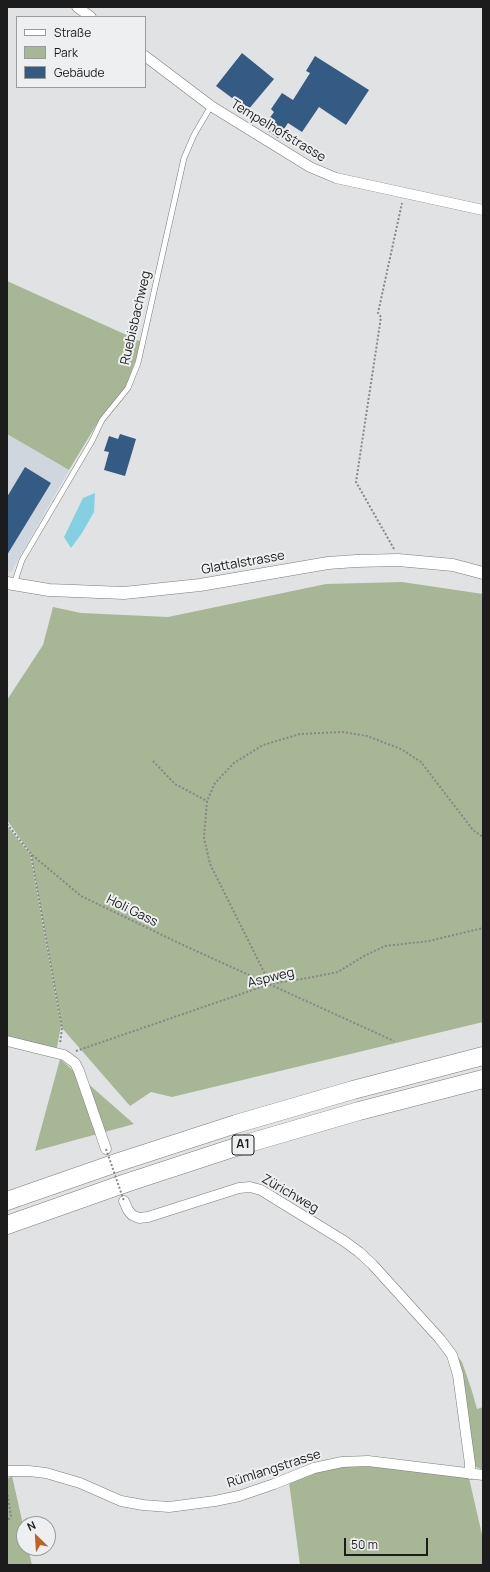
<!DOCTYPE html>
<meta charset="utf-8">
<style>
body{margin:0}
#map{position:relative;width:490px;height:1572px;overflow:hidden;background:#e1e2e3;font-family:Manrope,sans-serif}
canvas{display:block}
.frame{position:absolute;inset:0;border:8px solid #1c1c1c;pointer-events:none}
.legend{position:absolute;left:16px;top:16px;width:130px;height:72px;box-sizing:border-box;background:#eeeff0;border:1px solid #9a9b9b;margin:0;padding:5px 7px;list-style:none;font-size:12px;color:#1c1c1c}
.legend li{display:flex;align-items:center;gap:8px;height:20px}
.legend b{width:20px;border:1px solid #9a9b9b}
.north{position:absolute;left:16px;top:1516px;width:40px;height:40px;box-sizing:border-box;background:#eeeff0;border:1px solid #9a9b9b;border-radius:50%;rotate:335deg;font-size:11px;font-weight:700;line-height:16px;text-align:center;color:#1c1c1c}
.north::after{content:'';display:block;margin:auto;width:14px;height:18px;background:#c36024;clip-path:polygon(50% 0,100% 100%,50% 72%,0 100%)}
.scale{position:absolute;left:344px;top:1538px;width:84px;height:18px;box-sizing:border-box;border:2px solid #1c1c1c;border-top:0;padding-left:5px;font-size:12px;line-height:14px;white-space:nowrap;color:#1c1c1c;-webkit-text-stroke:3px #eeeff0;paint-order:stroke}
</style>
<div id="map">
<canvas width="490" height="1572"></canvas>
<div class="frame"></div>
<ul class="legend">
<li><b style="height:5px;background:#fff"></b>Straße</li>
<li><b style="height:11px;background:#a7b695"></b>Park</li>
<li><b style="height:11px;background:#345b83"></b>Gebäude</li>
</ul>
<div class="north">N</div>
<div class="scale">50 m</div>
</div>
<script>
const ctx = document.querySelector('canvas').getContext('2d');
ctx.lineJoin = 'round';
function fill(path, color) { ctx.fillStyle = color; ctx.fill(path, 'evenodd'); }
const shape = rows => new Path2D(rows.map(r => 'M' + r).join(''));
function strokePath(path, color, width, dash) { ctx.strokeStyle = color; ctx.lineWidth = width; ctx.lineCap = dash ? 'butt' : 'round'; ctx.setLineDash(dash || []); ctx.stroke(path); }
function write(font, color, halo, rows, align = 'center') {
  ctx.font = font + ' Manrope,sans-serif'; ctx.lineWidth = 4; ctx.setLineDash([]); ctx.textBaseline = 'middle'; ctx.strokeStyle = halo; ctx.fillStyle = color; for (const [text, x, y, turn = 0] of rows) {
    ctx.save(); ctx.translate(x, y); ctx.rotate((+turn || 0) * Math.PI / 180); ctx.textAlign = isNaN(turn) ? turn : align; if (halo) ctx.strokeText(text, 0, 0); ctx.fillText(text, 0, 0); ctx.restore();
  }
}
fill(shape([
 [7,434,69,470,11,572,7,571]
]), '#d0d6dd');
fill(shape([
 [7,281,142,342,126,387,101,417,69,470,7,434],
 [402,582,483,594,483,1022,172,1097,151,1092,130,1106,62,1028,31,854,7,820,7,700,43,645,53,607,81,613,168,617,326,584],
 [7,826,30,854,61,1026,56,1052,7,1038],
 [60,1059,134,1124,35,1151],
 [454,1352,462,1362,471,1388,477,1409,483,1407,483,1470,476,1467,473,1463],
 [367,1464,469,1478,483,1539,483,1565,300,1565,289,1482,321,1469],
 [12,1476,24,1529,24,1548,28,1548,32,1565,7,1565,7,1479]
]), '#a7b695');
fill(shape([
 [95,493,94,512,82,533,71,548,64,537,83,498]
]), '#84d0e2');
fill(shape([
 [242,53,274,79,248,110,216,86],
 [315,56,369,90,346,125,319,107,302,132,288,123,278,138,263,127,274,112,271,109,282,93,293,100,310,73,306,71],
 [120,434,136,439,125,476,104,470,109,452,104,451,109,436,118,439],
 [25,467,51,483,7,555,7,497]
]), '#345b83');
const service = shape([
 [14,584,22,560,92,441,102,420,128,388,138,363,184,158,194,135,211,106]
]);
const minor = shape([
 [77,7,91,17],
 [145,56,211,106,310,167,336,178,483,210],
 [7,1041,64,1055,75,1063,79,1071,106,1149],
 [124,1201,128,1210,132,1215,139,1218,148,1217,239,1188,250,1187,261,1190,344,1241,359,1252,372,1264,440,1339,452,1355,458,1375,470,1464,470,1474],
 [7,1471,29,1471,46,1473,80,1483,121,1501,143,1505,169,1507,215,1501,239,1496,274,1484,314,1468,342,1462,368,1461,483,1475]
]);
const tertiary = shape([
 [7,583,49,590,124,593,200,585,328,563,356,561,398,560,453,565,483,573]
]);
const motorway = shape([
 [7,1201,119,1162,236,1124,353,1090,483,1056],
 [7,1225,126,1183,242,1145,359,1111,483,1079]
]);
strokePath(service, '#7b7c7d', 6);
strokePath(minor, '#7b7c7d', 11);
strokePath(tertiary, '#7b7c7d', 13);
strokePath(motorway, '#7b7c7d', 19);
strokePath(shape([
 [394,549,356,482,381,317,378,313,402,203],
 [153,761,175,784,207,801],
 [7,824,31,854,81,896,183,945,394,1041],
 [31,855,62,1028,60,1044],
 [270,984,210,864,204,838,207,801,215,783,234,763,263,745,300,734,343,732,367,736,401,749,421,762,473,830,483,837],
 [76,1051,270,984,308,978,338,972,364,956,385,946,429,941,483,928],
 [7,1491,11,1516,7,1522]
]), '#868787', 2, [2, 2]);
strokePath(service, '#fff', 5);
strokePath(minor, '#fff', 10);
strokePath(tertiary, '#fff', 12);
strokePath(motorway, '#fff', 18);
strokePath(shape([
 [106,1149,124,1201]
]), '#868787', 2, [2, 2]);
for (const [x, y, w] of [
 [243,1145,22]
]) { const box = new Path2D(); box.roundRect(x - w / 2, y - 10, w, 20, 3); ctx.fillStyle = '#eeeff0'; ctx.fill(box); strokePath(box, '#1c1c1c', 1); }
write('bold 12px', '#1c1c1c', null, [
 ["A1",243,1145]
]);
write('13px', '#1c1c1c', '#eeeff0', [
 ["Tempelhofstrasse",278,131,31],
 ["Ruebisbachweg",136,318,-77],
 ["Glattalstrasse",243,563,-10],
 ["Holi Gass",132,911,26],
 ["Aspweg",271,978,-14],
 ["Zürichweg",290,1194,30],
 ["Rümlangstrasse",274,1469,-18]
]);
</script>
